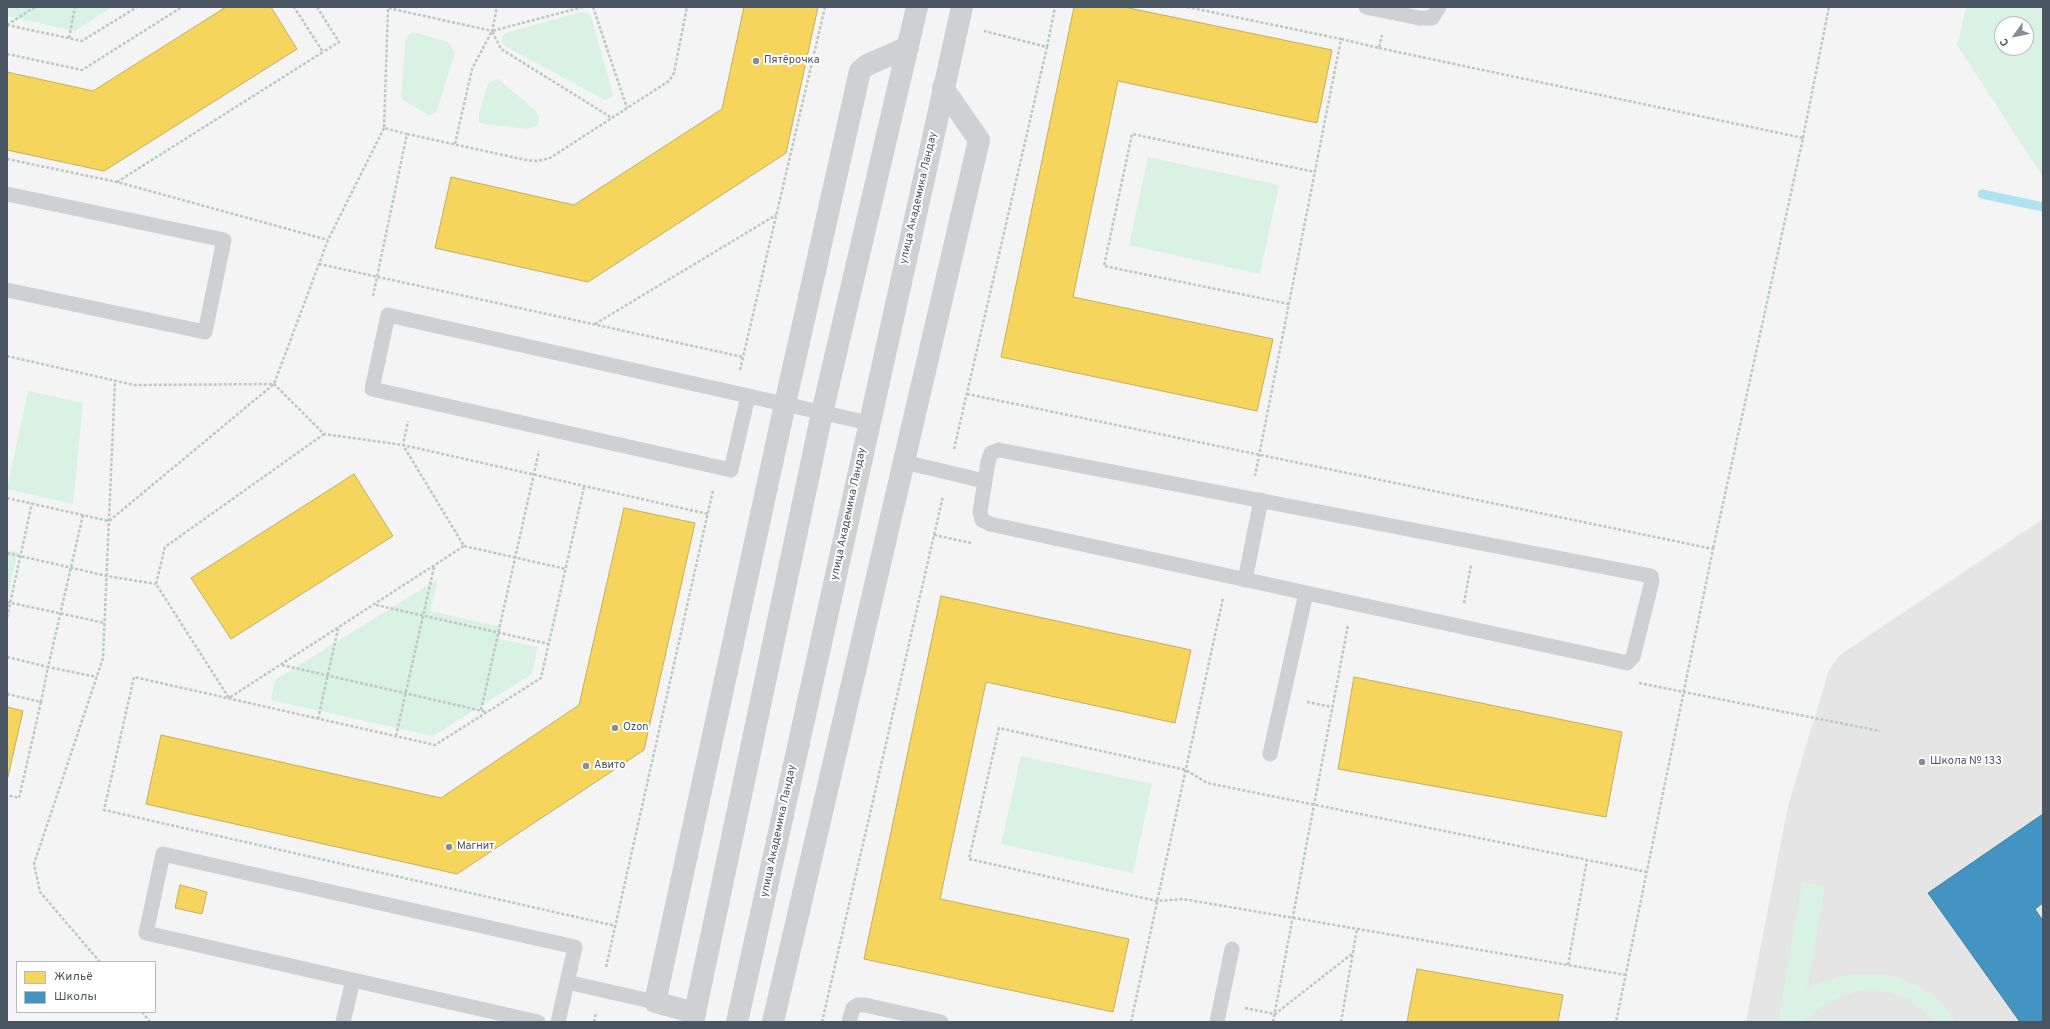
<!DOCTYPE html>
<meta charset="utf-8">
<style>
body{margin:0}
#map{position:relative;width:2050px;height:1029px;overflow:hidden;background:#f4f4f4;font-family:Overpass,sans-serif}
canvas{display:block}
.frame{position:absolute;inset:0;border:8px solid #4a5661;pointer-events:none}
.legend{position:absolute;left:16px;top:961px;width:140px;height:52px;box-sizing:border-box;background:#fff;border:1px solid #b7bbc0;margin:0;padding:5px 7px;list-style:none;font-size:12px;color:#4a5661}
.legend li{display:flex;align-items:center;gap:8px;height:20px}
.legend b{width:20px;border:1px solid #b7bbc0}
.north{position:absolute;left:1994px;top:16px;width:40px;height:40px;box-sizing:border-box;background:#fff;border:1px solid #b7bbc0;border-radius:50%;rotate:237deg;font-size:11px;font-weight:700;line-height:16px;text-align:center;color:#4a5661}
.north::after{content:'';display:block;margin:auto;width:14px;height:18px;background:#868d94;clip-path:polygon(50% 0,100% 100%,50% 72%,0 100%)}
</style>
<div id="map">
<canvas width="2050" height="1029"></canvas>
<div class="frame"></div>
<ul class="legend">
<li><b style="height:11px;background:#f6d55c"></b>Жильё</li>
<li><b style="height:11px;background:#4393c3"></b>Школы</li>
</ul>
<div class="north">С</div>
</div>
<script>
const ctx = document.querySelector('canvas').getContext('2d');
ctx.lineJoin = 'round';
function fill(path, color) { ctx.fillStyle = color; ctx.fill(path, 'evenodd'); }
const shape = rows => new Path2D(rows.map(r => 'M' + r).join(''));
function strokePath(path, color, width, dash) { ctx.strokeStyle = color; ctx.lineWidth = width; ctx.lineCap = dash ? 'butt' : 'round'; ctx.setLineDash(dash || []); ctx.stroke(path); }
function write(font, color, halo, rows, align = 'center') {
  ctx.font = font + ' Overpass,sans-serif'; ctx.lineWidth = 4; ctx.setLineDash([]); ctx.textBaseline = 'middle'; ctx.strokeStyle = halo; ctx.fillStyle = color; for (const [text, x, y, turn = 0] of rows) {
    ctx.save(); ctx.translate(x, y); ctx.rotate((+turn || 0) * Math.PI / 180); ctx.textAlign = isNaN(turn) ? turn : align; if (halo) ctx.strokeText(text, 0, 0); ctx.fillText(text, 0, 0); ctx.restore();
  }
}
fill(shape([
 [2043,519,2043,1022,1746,1022,1788,806,1829,670,1840,655]
]), '#e6e5e6');
fill(shape([
 [7,7,112,7,75,31,7,16],
 [1966,7,2043,7,2043,177,1957,45],
 [2002,24,2026,24,2026,48,2002,48],
 [581,12,588,13,591,17,613,94,612,97,605,100,505,46,501,41,503,35,509,32],
 [413,32,448,42,455,52,437,111,430,116,403,100,401,96,406,37],
 [498,79,535,110,539,117,537,126,526,129,484,124,479,122,479,114,488,84,493,80],
 [1148,157,1279,185,1260,274,1129,245],
 [28,391,83,403,73,504,7,489],
 [7,550,18,552,7,599],
 [438,579,430,611,501,627,499,639,538,647,532,674,433,736,271,700,275,680],
 [1021,756,1152,784,1133,873,1001,844],
 [1802,882,1825,886,1807,991,1817,984,1846,975,1886,974,1920,986,1939,1000,1957,1022,1934,1022,1926,1013,1908,999,1888,992,1871,990,1854,992,1841,997,1821,1007,1804,1022,1778,1022]
]), '#d9f2e3');
const homes = shape([
 [226,7,271,7,297,49,104,171,7,150,7,72,93,91,226,7],
 [744,7,818,7,786,153,588,282,435,248,451,177,574,205,722,109,744,7],
 [1074,7,1124,7,1332,50,1317,123,1118,81,1073,297,1273,339,1257,411,1001,357,1074,7],
 [354,474,393,536,231,639,191,578,354,474],
 [624,508,695,523,644,750,457,874,146,804,161,735,441,798,579,705,624,508],
 [941,596,1191,650,1175,723,986,682,940,899,1129,939,1113,1012,864,959,941,596],
 [1354,677,1622,732,1606,817,1338,769,1354,677],
 [7,707,23,711,7,781,7,707],
 [180,885,207,892,202,914,175,908,180,885],
 [1417,969,1563,995,1558,1022,1407,1022,1417,969]
]);
fill(homes, '#f6d55c');
strokePath(homes, '#c2af5e', 1);
const schools = shape([
 [2043,814,2043,903,2035,909,2043,921,2043,1022,2020,1022,1928,893,2043,814]
]);
fill(schools, '#4393c3');
strokePath(schools, '#4581a6', 1);
strokePath(shape([
 [1982,194,2043,207]
]), '#aee2f0', 9);
strokePath(shape([
 [317,7,339,42,323,52],
 [583,7,492,31,501,49,612,118],
 [593,7,627,108],
 [1187,7,1341,39,1255,476],
 [7,25,82,41,137,7],
 [7,25,35,7],
 [69,38,75,7],
 [1341,39,1379,48,1382,35],
 [1047,47,1055,7],
 [1379,48,1803,138,1713,549],
 [7,54,82,70,182,7],
 [407,134,526,160,537,161,550,158,669,81,674,73,687,7],
 [1803,138,1829,7],
 [455,144,472,69,492,31],
 [7,159,117,182,328,240],
 [117,182,323,52,294,7],
 [319,264,743,357],
 [373,296,407,134,384,128,388,8,492,31,497,7],
 [1289,304,1104,266,1132,134,1315,172],
 [595,324,776,215],
 [7,356,134,385,274,384,324,434,403,445,708,514],
 [740,370,825,7],
 [967,394,1713,549,1616,1022],
 [324,434,165,547,156,584,229,698,464,546,403,445,408,421],
 [954,449,1047,47,984,31],
 [584,487,541,678,435,745,134,677,104,810,616,926],
 [7,498,109,521,274,384,328,240,384,128],
 [83,515,48,667,97,677],
 [934,535,971,543],
 [464,546,566,569],
 [7,553,107,576,156,584],
 [7,602,105,623],
 [1464,603,1471,565],
 [376,605,549,644],
 [7,617,32,503],
 [7,657,48,667,41,702],
 [282,665,487,712],
 [1639,683,1880,731],
 [7,694,41,702,19,798,7,795],
 [1307,702,1332,707],
 [481,710,539,451],
 [318,719,338,629],
 [396,736,434,567],
 [100,962,40,892,34,864,103,658,115,380],
 [1568,965,1587,860],
 [606,967,713,490],
 [1626,975,1183,899,1157,901,969,859,999,728,1186,770,1207,783,1647,872],
 [1245,1008,1275,1014,1353,953],
 [142,1012,150,1022],
 [594,1022,596,1013],
 [822,1022,943,496],
 [1131,1022,1223,598],
 [1273,1022,1348,625],
 [1341,1022,1357,929]
]), '#bcc7c4', 2.5, [3, 2]);
strokePath(shape([
 [1366,7,1419,18,1432,18,1439,7],
 [7,194,224,240,205,332,7,290],
 [748,396,731,470,372,389,388,315,735,393,869,423],
 [999,450,1651,576,1652,581,1633,657,1627,663,1619,661,990,524,982,520,980,512,988,462,991,453,999,450],
 [904,462,984,481],
 [1245,580,1261,500],
 [1270,754,1306,593],
 [567,982,655,1002],
 [343,1022,353,980],
 [538,1022,146,933,163,854,575,947,558,1022],
 [849,1022,853,1008,858,1005,865,1005,941,1022],
 [1217,1022,1232,949]
]), '#ced0d2', 15);
strokePath(shape([
 [695,1013,655,1002,785,404,860,71,867,65,908,47],
 [773,1022,979,140,943,88]
]), '#ced0d2', 22);
strokePath(shape([
 [693,1022,822,413,917,7],
 [737,1022,962,7]
]), '#ced0d2', 22);
for (const [x, y, r, color] of [
 [756,61,4,"#868d94"],
 [615,728,4,"#868d94"],
 [1922,762,4,"#868d94"],
 [586,766,4,"#868d94"],
 [449,847,4,"#868d94"]
]) { const dot = new Path2D(); dot.arc(x, y, r, 0, 2 * Math.PI); ctx.fillStyle = color; ctx.fill(dot); strokePath(dot, '#fff', 1.5); }
write('11px', '#4a5661', '#fff', [
 ["Пятёрочка",764,61],
 ["Ozon",623,728],
 ["Школа № 133",1930,762],
 ["Авито",594,766],
 ["Магнит",457,847]
], 'left');
write('11px', '#4a5661', '#fff', [
 ["улица Академика Ландау",919,198,-77],
 ["улица Академика Ландау",849,514,-78],
 ["улица Академика Ландау",779,831,-78]
]);
</script>
